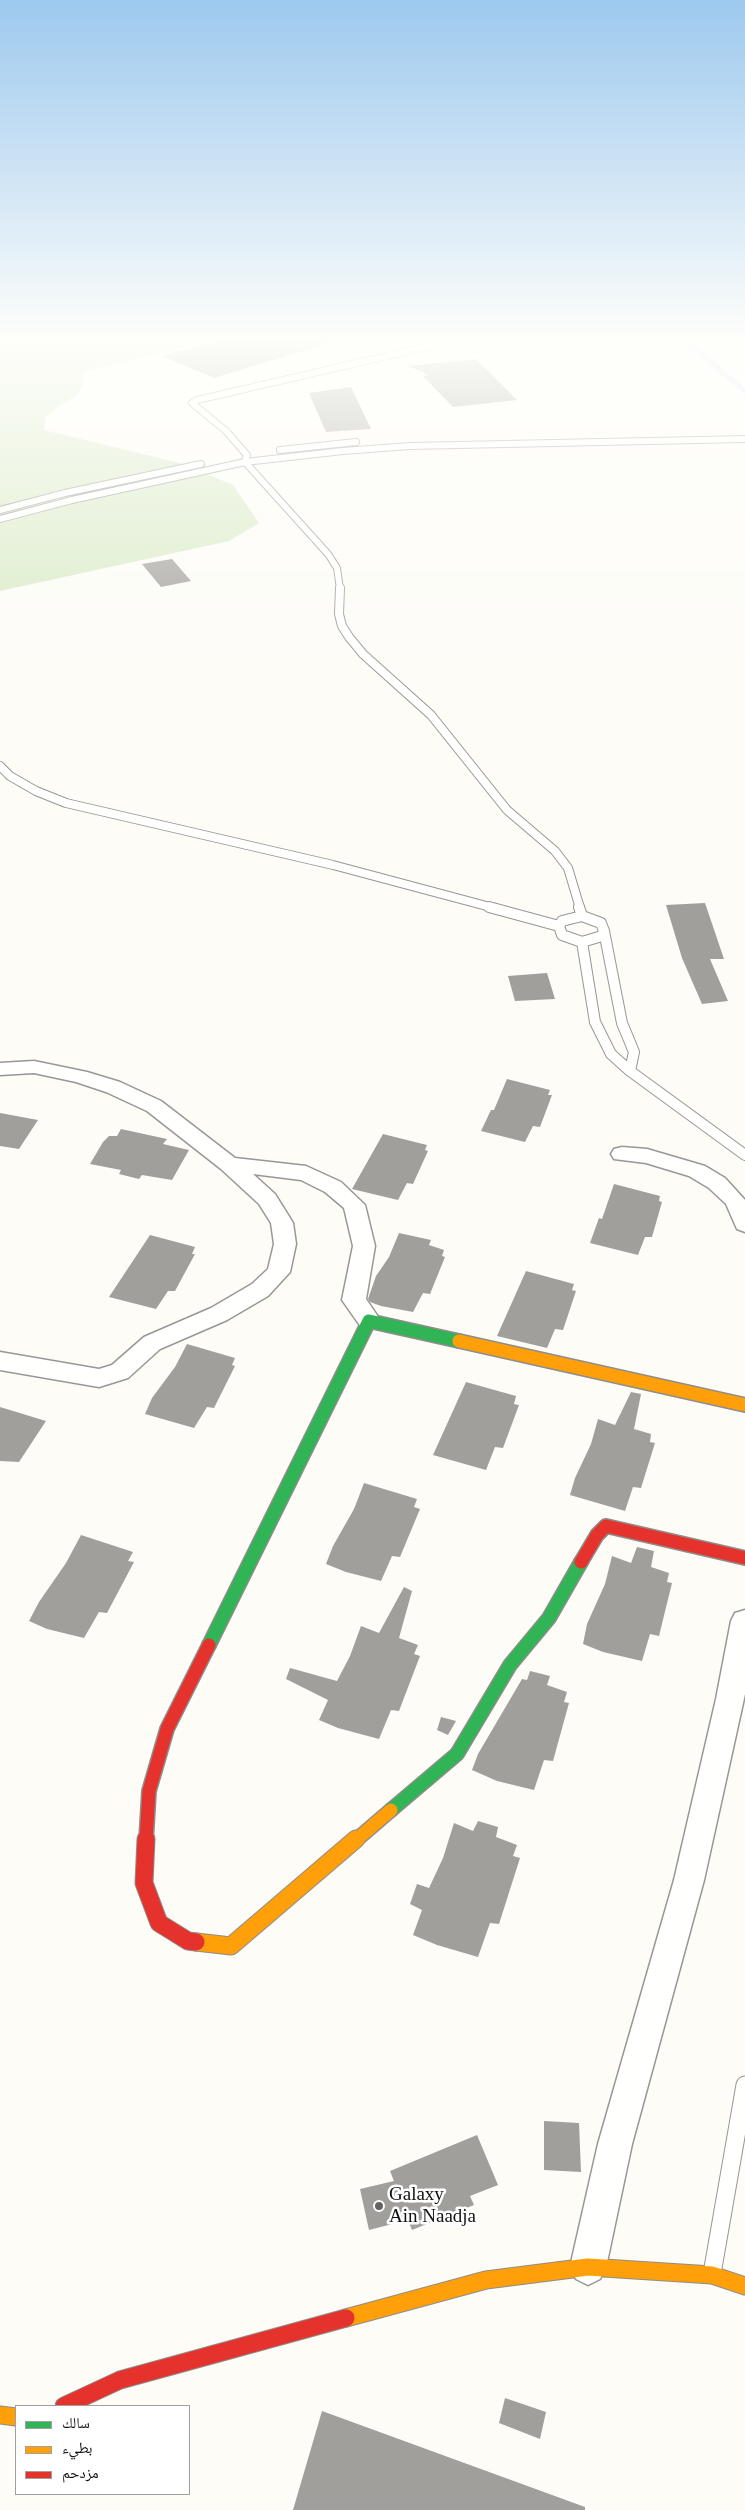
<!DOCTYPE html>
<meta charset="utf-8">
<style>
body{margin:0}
#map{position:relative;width:745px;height:2510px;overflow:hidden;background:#fdfcf7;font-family:"Times New Roman","Noto Naskh Arabic",serif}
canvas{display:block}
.legend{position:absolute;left:15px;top:2405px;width:175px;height:90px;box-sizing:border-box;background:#fff;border:1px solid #a0a0a0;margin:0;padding:6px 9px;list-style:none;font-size:15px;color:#111}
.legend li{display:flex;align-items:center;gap:10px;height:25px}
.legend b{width:25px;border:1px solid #a0a0a0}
</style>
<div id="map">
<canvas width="745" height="2510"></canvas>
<ul class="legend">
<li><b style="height:6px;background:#30b455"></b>سالك</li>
<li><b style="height:6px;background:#ff9f0a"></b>بطيء</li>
<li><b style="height:6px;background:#e5322d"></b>مزدحم</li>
</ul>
</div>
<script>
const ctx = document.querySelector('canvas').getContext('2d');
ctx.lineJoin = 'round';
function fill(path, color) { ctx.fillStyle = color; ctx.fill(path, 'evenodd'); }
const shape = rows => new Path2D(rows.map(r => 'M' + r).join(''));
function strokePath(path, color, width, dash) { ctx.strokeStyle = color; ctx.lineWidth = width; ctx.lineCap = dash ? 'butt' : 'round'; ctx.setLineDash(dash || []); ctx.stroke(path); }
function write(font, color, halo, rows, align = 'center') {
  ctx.font = font + ' "Times New Roman",serif'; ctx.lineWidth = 5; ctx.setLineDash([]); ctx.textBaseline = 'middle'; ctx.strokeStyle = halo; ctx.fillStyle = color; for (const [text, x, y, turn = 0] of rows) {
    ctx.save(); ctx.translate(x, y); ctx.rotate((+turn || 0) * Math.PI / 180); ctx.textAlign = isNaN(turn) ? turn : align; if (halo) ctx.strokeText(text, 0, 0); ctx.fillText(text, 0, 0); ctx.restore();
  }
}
fill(shape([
 [0,339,215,339,85,372,79,393,45,417,44,430,180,463,233,485,259,523,229,541,0,591]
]), '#d8eac5');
strokePath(shape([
 [684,339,745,391]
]), '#cde8f7', 5);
fill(shape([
 [225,339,325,339,326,344,214,378,162,356],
 [476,359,517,400,453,407,423,376,429,375,408,366],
 [351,387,371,429,326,432,309,393],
 [172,559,191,581,161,587,142,564],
 [705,903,724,959,710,959,728,1001,702,1004,682,958,666,905],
 [547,973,555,999,515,1001,508,976],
 [507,1079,550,1090,548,1095,552,1095,540,1127,533,1126,525,1142,481,1131,491,1110,494,1110],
 [0,1113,38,1120,19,1149,0,1146],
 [121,1129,167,1139,163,1144,189,1150,172,1180,142,1175,139,1179,119,1174,121,1170,90,1164,103,1142,109,1136,117,1136],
 [383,1134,427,1145,425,1150,428,1151,413,1184,407,1183,398,1200,352,1189],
 [614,1184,660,1196,659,1201,662,1202,652,1237,645,1237,638,1255,590,1243,599,1218,602,1219],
 [399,1233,431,1240,429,1245,444,1250,442,1256,445,1257,430,1294,423,1293,413,1312,381,1306,370,1302,368,1299,376,1276,389,1257],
 [150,1235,195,1247,192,1254,195,1254,175,1291,168,1291,156,1309,109,1297],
 [526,1271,574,1284,572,1290,576,1291,563,1330,555,1329,547,1348,497,1336],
 [187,1344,235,1358,232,1365,235,1366,214,1408,207,1407,194,1428,145,1414,152,1398,175,1367],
 [466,1382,516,1396,514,1404,519,1405,503,1448,495,1447,486,1470,433,1455],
 [631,1392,641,1394,634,1429,651,1434,650,1442,655,1443,641,1488,633,1487,625,1511,570,1495,575,1478,591,1444,598,1419,615,1425],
 [0,1407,46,1421,19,1462,0,1461],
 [364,1483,417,1499,414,1507,420,1509,400,1557,392,1556,381,1581,346,1572,326,1564,333,1546,354,1509],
 [81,1535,133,1552,128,1561,134,1562,107,1613,99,1612,84,1638,47,1629,29,1621,39,1602,66,1563],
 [637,1547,654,1551,651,1567,669,1573,667,1582,672,1583,659,1636,650,1634,642,1661,603,1652,583,1644,587,1624,605,1584,612,1556,631,1563],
 [404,1587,412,1591,399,1638,418,1645,414,1654,420,1656,399,1711,391,1710,379,1739,338,1728,319,1720,328,1700,286,1679,290,1668,337,1681,350,1656,361,1626,379,1633],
 [530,1671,550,1676,547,1685,567,1692,564,1702,569,1703,553,1761,544,1760,534,1790,497,1781,472,1770,478,1754,522,1679,527,1680],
 [441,1717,456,1721,448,1735,437,1730],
 [478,1821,498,1827,496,1837,517,1845,513,1856,520,1858,499,1924,490,1923,478,1957,437,1945,413,1935,422,1910,410,1904,417,1884,429,1888,443,1858,454,1823,473,1831],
 [544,2121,579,2123,581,2172,544,2170],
 [477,2135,498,2185,470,2196,474,2205,412,2230,408,2220,369,2230,360,2189,394,2181,390,2171],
 [505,2398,546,2412,540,2439,499,2423],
 [322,2411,585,2507,585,2510,293,2510]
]), '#a19f9c');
const laneFar3 = shape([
 [280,450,356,442],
 [0,510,65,493,201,464],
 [0,519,72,500,245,462,343,451,410,446,745,439],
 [340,589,337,568,328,554,245,462,247,455,226,431,192,403,197,400,461,339]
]);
const laneFar2 = shape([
 [340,588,339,614,342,626,349,637,363,654,431,715,507,810,555,851,568,868,580,908],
 [0,766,10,776,36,791,66,803,333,865,494,908]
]);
const laneFar1 = shape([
 [489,907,559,926],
 [579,907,582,916],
 [582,916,601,923,604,931,602,936,582,942,562,935,559,926,562,921,582,916],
 [604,931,622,1023,634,1052,630,1071,745,1155],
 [582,942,595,1022,611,1054,630,1071]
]);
const lane = shape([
 [713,2268,745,2085]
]);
const street = shape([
 [34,1061,87,1072,120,1082,161,1101,235,1158,306,1166,341,1182,365,1205,375,1246,366,1299,381,1321,377,1327,369,1329,361,1327,342,1300,353,1246,344,1208,325,1192,301,1180,253,1174,275,1194,290,1218,293,1223,296,1244,290,1272,268,1296,227,1320,160,1349,128,1378,99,1387,0,1370,0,1352,99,1369,112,1365,144,1337,211,1308,252,1284,268,1269,274,1244,271,1223,259,1204,221,1169,147,1111,106,1092,76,1082,34,1073,0,1075,0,1063,34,1061],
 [622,1147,647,1149,705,1166,725,1178,745,1200,745,1232,737,1229,726,1204,709,1188,689,1176,646,1163,614,1159,611,1154,614,1149,622,1147],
 [745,1610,745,1694,704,1880,632,2144,606,2267,600,2279,588,2285,576,2279,570,2267,598,2144,674,1880,716,1699,731,1621,735,1613,745,1610]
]);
const fast = shape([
 [209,1645,369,1321,459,1341],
 [391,1810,457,1754,510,1665,549,1618,581,1562]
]);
const slowFar1 = shape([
 [459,1341,745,1405],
 [355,1841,391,1810]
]);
const slow = shape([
 [196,1942,231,1946,356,1839],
 [346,2318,486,2280,588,2267,712,2275,745,2286],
 [0,2415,16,2417]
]);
const jamFar1 = shape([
 [581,1562,597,1535,606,1526,745,1558],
 [146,1841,149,1791,167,1729,209,1645]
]);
const jam = shape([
 [146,1839,144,1883,159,1923,188,1941,196,1942],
 [64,2406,120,2380,346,2318]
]);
strokePath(laneFar3, '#979795', 8);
strokePath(laneFar2, '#979795', 10);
strokePath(laneFar1, '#979795', 12);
strokePath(lane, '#979795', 19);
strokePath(street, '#979795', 3);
strokePath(fast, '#8e8d8b', 16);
strokePath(slowFar1, '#8e8d8b', 16);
strokePath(slow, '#8e8d8b', 19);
strokePath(jamFar1, '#8e8d8b', 16);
strokePath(jam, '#8e8d8b', 19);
strokePath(laneFar3, '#fffffe', 6);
strokePath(laneFar2, '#fffffe', 8);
strokePath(laneFar1, '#fffffe', 10);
strokePath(lane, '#fffffe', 17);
fill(street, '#fffffe');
strokePath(fast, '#30b455', 13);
strokePath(slowFar1, '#ff9f0a', 13);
strokePath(slow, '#ff9f0a', 17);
strokePath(jamFar1, '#e5322d', 13);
strokePath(jam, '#e5322d', 17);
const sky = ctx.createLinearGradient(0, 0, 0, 690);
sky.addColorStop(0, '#9dc9ee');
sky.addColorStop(0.49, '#fefefb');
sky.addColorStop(1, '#fefefb00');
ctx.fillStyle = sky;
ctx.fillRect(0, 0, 745, 690);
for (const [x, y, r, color] of [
 [379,2206,5,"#646362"]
]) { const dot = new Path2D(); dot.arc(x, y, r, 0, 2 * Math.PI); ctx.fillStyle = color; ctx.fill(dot); strokePath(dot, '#fff', 2); }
write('19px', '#111', '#fff', [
 ["Galaxy",389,2195],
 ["Ain Naadja",389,2217]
], 'left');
</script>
